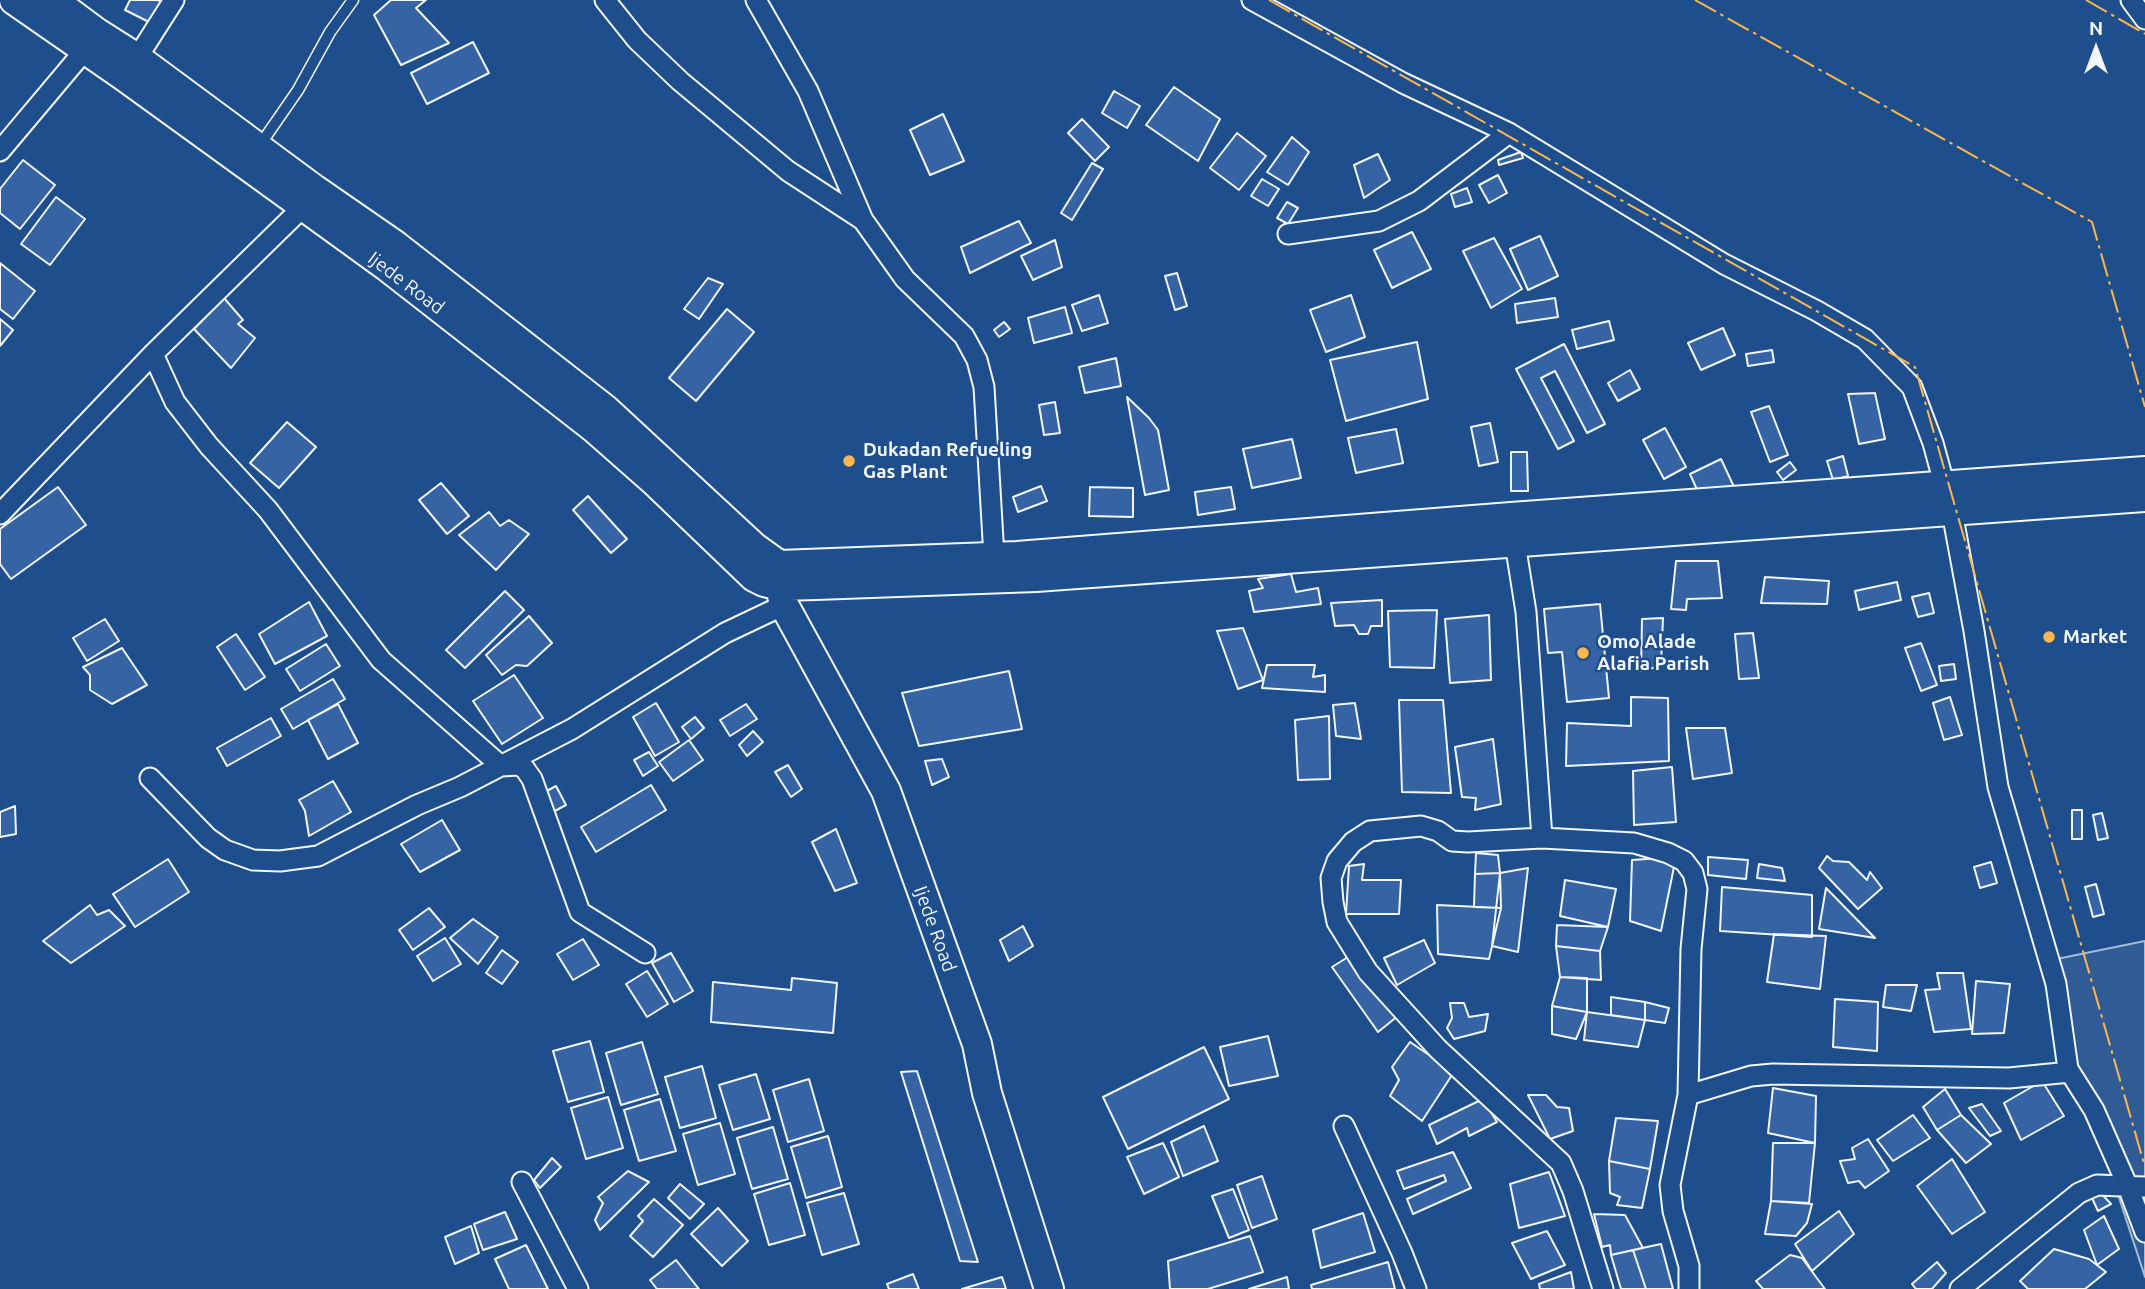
<!DOCTYPE html>
<style>
body{margin:0}
#map{position:relative;width:2145px;height:1289px;overflow:hidden;background:#1f4e8c;font-family:Ubuntu,sans-serif}
canvas{display:block}
.north{position:absolute;left:2061px;top:14px;width:70px;height:70px;-webkit-text-stroke:5px #1f4e8c;paint-order:stroke;rotate:0deg;font-size:19px;font-weight:700;line-height:28px;text-align:center;color:#f2f6ff}
.north::after{content:'';display:block;margin:auto;width:24px;height:32px;background:#f2f6ff;clip-path:polygon(50% 0,100% 100%,50% 72%,0 100%)}
</style>
<div id="map">
<canvas width="2145" height="1289"></canvas>
<div class="north">N</div>
</div>
<script>
const ctx = document.querySelector('canvas').getContext('2d');
ctx.lineJoin = 'round';
function fill(path, color) { ctx.fillStyle = color; ctx.fill(path, 'evenodd'); }
const shape = rows => new Path2D(rows.map(r => 'M' + r).join(''));
function strokePath(path, color, width, dash) { ctx.strokeStyle = color; ctx.lineWidth = width; ctx.lineCap = dash ? 'butt' : 'round'; ctx.setLineDash(dash || []); ctx.stroke(path); }
function write(font, color, halo, rows, align = 'center') {
  ctx.font = font + ' Ubuntu,sans-serif'; ctx.lineWidth = 5; ctx.setLineDash([]); ctx.textBaseline = 'middle'; ctx.strokeStyle = halo; ctx.fillStyle = color; for (const [text, x, y, turn = 0] of rows) {
    ctx.save(); ctx.translate(x, y); ctx.rotate((+turn || 0) * Math.PI / 180); ctx.textAlign = isNaN(turn) ? turn : align; if (halo) ctx.strokeText(text, 0, 0); ctx.fillText(text, 0, 0); ctx.restore();
  }
}
const built = shape([
 [2145,941,2145,1277,2042,962,2145,941]
]);
fill(built, '#305b95');
strokePath(built, '#a8bbd7', 2);
const building = shape([
 [130,0,158,0,162,2,151,23,125,10,130,0],
 [391,0,426,0,416,8,449,43,401,65,374,15,391,0],
 [473,42,489,73,427,104,411,73,473,42],
 [1174,87,1220,119,1198,161,1146,125,1174,87],
 [1114,91,1140,106,1127,128,1102,113,1114,91],
 [943,114,964,161,930,175,910,130,943,114],
 [1082,119,1109,147,1095,161,1068,133,1082,119],
 [1237,133,1266,156,1239,190,1210,168,1237,133],
 [1292,137,1309,152,1288,185,1267,172,1292,137],
 [1521,152,1523,158,1499,165,1498,160,1521,152],
 [1378,154,1390,180,1364,198,1354,165,1378,154],
 [23,160,55,185,20,229,0,213,0,189,23,160],
 [1092,163,1103,169,1072,220,1061,213,1092,163],
 [1498,175,1507,193,1489,203,1479,185,1498,175],
 [1262,179,1279,189,1268,206,1251,196,1262,179],
 [1467,188,1472,202,1455,207,1451,194,1467,188],
 [56,197,85,219,50,265,21,244,56,197],
 [1287,202,1298,208,1288,224,1277,218,1287,202],
 [1019,221,1031,243,970,273,961,247,1019,221],
 [1412,232,1431,269,1392,288,1374,250,1412,232],
 [1540,236,1558,276,1528,290,1510,249,1540,236],
 [1494,238,1522,289,1491,308,1463,251,1494,238],
 [1055,240,1062,267,1033,280,1021,256,1055,240],
 [0,263,35,291,13,319,0,309,0,263],
 [1177,273,1187,306,1175,310,1165,276,1177,273],
 [708,278,723,284,699,319,684,309,708,278],
 [1099,295,1108,323,1082,331,1072,305,1099,295],
 [1351,295,1365,337,1326,352,1310,310,1351,295],
 [224,298,243,320,238,324,255,338,231,368,194,329,224,298],
 [1555,298,1558,317,1517,323,1515,304,1555,298],
 [1065,307,1072,333,1034,343,1028,318,1065,307],
 [727,309,754,332,696,401,669,378,727,309],
 [0,319,13,330,0,346,0,319],
 [1609,321,1614,340,1577,349,1572,330,1609,321],
 [1004,322,1010,329,999,337,994,330,1004,322],
 [1723,328,1735,355,1701,370,1688,343,1723,328],
 [1417,342,1428,399,1346,421,1330,360,1417,342],
 [1564,344,1605,424,1587,433,1555,371,1541,378,1574,441,1558,449,1516,369,1564,344],
 [1772,350,1774,362,1748,366,1746,354,1772,350],
 [1116,358,1121,386,1085,393,1079,367,1116,358],
 [1630,370,1640,389,1618,401,1608,383,1630,370],
 [1875,393,1885,439,1859,444,1848,394,1875,393],
 [1127,397,1149,418,1158,430,1169,490,1145,495,1127,397],
 [1055,402,1060,433,1044,435,1039,405,1055,402],
 [1769,406,1788,455,1770,462,1751,412,1769,406],
 [287,422,316,447,279,488,250,463,287,422],
 [1490,423,1498,462,1479,466,1471,427,1490,423],
 [1665,428,1686,467,1664,479,1643,440,1665,428],
 [1396,429,1403,463,1356,473,1348,438,1396,429],
 [1292,439,1301,478,1252,488,1243,449,1292,439],
 [1511,452,1527,452,1528,491,1511,491,1511,452],
 [1843,456,1848,476,1833,480,1827,461,1843,456],
 [1721,459,1735,489,1703,503,1690,474,1721,459],
 [1790,462,1796,470,1783,480,1777,472,1790,462],
 [441,483,469,516,447,534,419,500,441,483],
 [1041,486,1047,501,1018,512,1013,497,1041,486],
 [58,487,86,525,11,579,0,564,0,529,58,487],
 [1090,487,1133,488,1133,517,1089,516,1090,487],
 [1231,487,1235,509,1198,515,1195,492,1231,487],
 [588,496,627,539,611,553,573,510,588,496],
 [489,512,500,526,509,520,529,534,496,570,459,535,489,512],
 [1676,561,1718,561,1722,598,1687,599,1686,610,1671,609,1676,561],
 [1291,574,1296,592,1318,588,1321,604,1254,612,1249,591,1263,588,1258,579,1291,574],
 [1765,577,1829,581,1827,604,1761,603,1765,577],
 [1897,582,1901,600,1859,610,1855,591,1897,582],
 [505,591,524,610,465,668,446,650,505,591],
 [1929,593,1934,613,1918,617,1912,597,1929,593],
 [1382,600,1382,626,1371,626,1368,634,1359,634,1354,625,1335,626,1331,603,1382,600],
 [309,602,327,636,275,664,259,634,309,602],
 [1600,604,1609,698,1567,702,1562,652,1548,653,1544,609,1600,604],
 [1437,610,1434,668,1390,667,1388,611,1437,610],
 [1489,615,1491,680,1450,683,1445,619,1489,615],
 [529,616,552,643,527,666,516,665,502,675,486,655,529,616],
 [1663,618,1661,666,1641,671,1642,619,1663,618],
 [105,619,119,641,87,661,73,638,105,619],
 [1243,628,1263,680,1238,689,1217,631,1243,628],
 [1753,633,1759,678,1739,679,1735,634,1753,633],
 [236,634,265,677,245,690,217,647,236,634],
 [1921,643,1937,685,1921,691,1905,648,1921,643],
 [326,644,340,666,300,691,286,669,326,644],
 [122,648,147,685,112,704,90,690,90,675,83,667,122,648],
 [1954,664,1956,679,1941,681,1939,666,1954,664],
 [1267,665,1315,665,1313,677,1325,675,1325,692,1262,688,1267,665],
 [1009,671,1022,729,919,746,902,693,1009,671],
 [514,675,543,718,502,744,473,701,514,675],
 [333,679,345,699,293,729,281,709,333,679],
 [1631,697,1668,698,1669,761,1566,766,1567,723,1631,726,1631,697],
 [1950,697,1962,735,1944,740,1933,703,1950,697],
 [1399,700,1443,700,1451,793,1402,792,1399,700],
 [656,703,679,742,655,756,633,717,656,703],
 [1355,703,1361,739,1336,736,1333,705,1355,703],
 [338,704,358,743,328,759,308,720,338,704],
 [746,704,757,719,730,736,720,720,746,704],
 [1329,716,1330,779,1298,780,1295,720,1329,716],
 [695,717,704,728,691,739,682,727,695,717],
 [271,718,281,736,227,766,217,748,271,718],
 [1686,728,1725,728,1732,773,1693,779,1686,728],
 [753,731,763,742,747,756,739,745,753,731],
 [1493,739,1501,804,1475,810,1476,798,1462,797,1455,747,1493,739],
 [689,740,703,760,673,781,659,762,689,740],
 [649,752,658,766,643,776,634,760,649,752],
 [942,759,949,777,932,785,925,761,942,759],
 [788,765,802,789,791,797,775,772,788,765],
 [1672,767,1676,822,1634,825,1633,771,1672,767],
 [333,781,351,812,309,836,305,811,299,800,333,781],
 [651,785,666,810,596,852,581,827,651,785],
 [556,786,566,805,553,812,543,793,556,786],
 [15,806,16,834,0,837,0,812,15,806],
 [2072,810,2082,810,2082,839,2072,839,2072,810],
 [2102,813,2108,838,2098,840,2093,815,2102,813],
 [442,820,460,850,420,872,401,844,442,820],
 [836,829,857,883,835,891,812,842,836,829],
 [1476,853,1498,855,1500,873,1475,874,1476,853],
 [1827,856,1833,861,1849,862,1867,880,1870,872,1882,888,1858,909,1819,868,1827,856],
 [1676,857,1661,931,1630,921,1632,860,1676,857],
 [1708,857,1748,860,1746,879,1708,875,1708,857],
 [168,859,189,892,135,927,113,894,168,859],
 [1991,862,1997,883,1980,888,1974,867,1991,862],
 [1364,864,1362,880,1401,880,1399,914,1346,914,1349,866,1364,864],
 [1759,864,1782,868,1785,881,1757,878,1759,864],
 [1528,868,1518,952,1492,946,1500,873,1528,868],
 [1500,873,1501,908,1474,907,1475,874,1500,873],
 [1565,880,1616,889,1608,927,1560,916,1565,880],
 [2096,884,2104,914,2093,917,2085,887,2096,884],
 [1722,887,1812,895,1812,937,1720,931,1722,887],
 [1826,888,1875,938,1819,929,1826,888],
 [90,905,97,915,109,910,125,926,71,963,43,941,90,905],
 [1437,905,1501,908,1489,959,1438,954,1437,905],
 [429,908,445,927,413,950,399,930,429,908],
 [473,919,498,937,478,964,450,938,473,919],
 [1557,925,1608,927,1600,951,1556,946,1557,925],
 [1023,926,1033,946,1009,961,1000,940,1023,926],
 [1774,934,1826,936,1820,989,1767,982,1774,934],
 [445,938,461,964,433,981,417,956,445,938],
 [583,939,599,965,573,980,557,954,583,939],
 [1424,940,1435,963,1397,985,1384,958,1424,940],
 [1556,946,1600,951,1601,980,1560,977,1556,946],
 [502,950,518,962,502,984,486,973,502,950],
 [671,953,693,991,674,1002,652,963,671,953],
 [1348,957,1404,1011,1378,1032,1332,967,1348,957],
 [647,971,668,1004,647,1017,626,984,647,971],
 [1937,973,1963,973,1971,1029,1934,1032,1925,990,1940,989,1937,973],
 [1560,977,1587,978,1587,1012,1552,1006,1560,977],
 [792,978,837,983,833,1033,711,1022,713,982,791,990,792,978],
 [1976,981,2010,984,2004,1033,1972,1034,1976,981],
 [1886,985,1917,985,1911,1011,1883,1007,1886,985],
 [1611,997,1645,1002,1645,1020,1611,1015,1611,997],
 [1835,999,1878,1002,1877,1051,1833,1047,1835,999],
 [1645,1002,1669,1008,1665,1023,1645,1020,1645,1002],
 [1450,1003,1464,1003,1469,1017,1488,1014,1485,1031,1454,1039,1447,1028,1452,1018,1450,1003],
 [1552,1006,1587,1012,1576,1039,1552,1034,1552,1006],
 [1587,1012,1645,1020,1638,1047,1584,1040,1587,1012],
 [1268,1036,1278,1076,1229,1086,1220,1047,1268,1036],
 [590,1041,604,1092,568,1102,553,1051,590,1041],
 [642,1042,658,1094,621,1105,606,1053,642,1042],
 [1410,1042,1454,1072,1422,1121,1390,1096,1399,1080,1392,1067,1410,1042],
 [1204,1047,1229,1099,1128,1149,1103,1097,1204,1047],
 [702,1066,716,1118,680,1128,665,1077,702,1066],
 [917,1071,978,1262,960,1261,901,1072,917,1071],
 [756,1074,770,1119,733,1130,719,1085,756,1074],
 [809,1079,824,1131,788,1142,773,1090,809,1079],
 [2042,1081,2064,1116,2021,1140,2004,1103,2042,1081],
 [1773,1088,1816,1096,1815,1143,1768,1133,1773,1088],
 [1945,1089,1961,1115,1937,1130,1923,1107,1945,1089],
 [1528,1095,1546,1095,1557,1107,1569,1108,1573,1131,1550,1139,1528,1095],
 [608,1097,623,1148,586,1159,571,1108,608,1097],
 [660,1099,676,1151,639,1161,624,1110,660,1099],
 [1483,1099,1497,1122,1469,1136,1467,1128,1437,1144,1429,1125,1483,1099],
 [1982,1104,2001,1131,1990,1136,1969,1108,1982,1104],
 [1913,1115,1930,1138,1893,1161,1877,1140,1913,1115],
 [1961,1115,1991,1144,1966,1163,1937,1130,1961,1115],
 [1616,1118,1658,1121,1650,1169,1609,1161,1616,1118],
 [720,1123,735,1174,698,1185,683,1134,720,1123],
 [1204,1126,1218,1161,1183,1176,1171,1142,1204,1126],
 [773,1127,788,1179,752,1189,737,1138,773,1127],
 [828,1136,842,1187,806,1198,791,1147,828,1136],
 [1868,1139,1889,1171,1865,1188,1859,1181,1848,1183,1840,1161,1855,1159,1852,1148,1868,1139],
 [1163,1143,1179,1177,1144,1194,1127,1157,1163,1143],
 [1773,1143,1815,1143,1809,1203,1771,1201,1773,1143],
 [1453,1152,1471,1188,1413,1214,1407,1199,1446,1181,1444,1175,1404,1189,1397,1171,1453,1152],
 [552,1158,561,1167,540,1188,534,1180,552,1158],
 [1952,1159,1985,1212,1952,1234,1917,1186,1952,1159],
 [1609,1161,1650,1169,1642,1208,1617,1205,1620,1197,1610,1193,1609,1161],
 [628,1171,649,1182,600,1230,595,1220,603,1203,598,1197,628,1171],
 [1549,1172,1565,1216,1519,1228,1510,1184,1549,1172],
 [1262,1176,1277,1219,1252,1228,1237,1185,1262,1176],
 [790,1183,805,1235,769,1245,754,1194,790,1183],
 [680,1184,704,1204,690,1219,668,1198,680,1184],
 [1233,1189,1249,1230,1229,1238,1212,1196,1233,1189],
 [2099,1191,2111,1204,2098,1211,2092,1198,2099,1191],
 [844,1193,859,1244,822,1255,807,1203,844,1193],
 [654,1199,683,1225,653,1257,630,1236,643,1221,638,1216,654,1199],
 [1771,1201,1812,1204,1807,1223,1796,1236,1765,1234,1771,1201],
 [718,1208,748,1241,722,1266,691,1234,718,1208],
 [1839,1211,1854,1234,1812,1271,1795,1244,1839,1211],
 [505,1212,517,1239,483,1250,474,1224,505,1212],
 [1363,1213,1375,1252,1321,1268,1313,1230,1363,1213],
 [1594,1214,1625,1215,1643,1248,1611,1255,1610,1245,1602,1247,1594,1214],
 [2104,1216,2119,1249,2097,1265,2084,1230,2104,1216],
 [471,1226,479,1253,455,1264,445,1237,471,1226],
 [1547,1231,1565,1265,1531,1279,1512,1243,1547,1231],
 [1250,1236,1263,1272,1208,1289,1170,1289,1168,1261,1250,1236],
 [1661,1244,1673,1289,1646,1289,1633,1250,1661,1244],
 [526,1245,548,1289,509,1289,495,1259,526,1245],
 [2054,1249,2089,1259,2106,1272,2085,1289,2028,1289,2020,1281,2054,1249],
 [1633,1250,1646,1289,1621,1289,1611,1255,1633,1250],
 [1790,1255,1802,1258,1825,1289,1763,1289,1756,1281,1790,1255],
 [676,1260,699,1289,657,1289,650,1280,676,1260],
 [1388,1262,1395,1289,1312,1289,1311,1285,1388,1262],
 [1937,1262,1946,1273,1932,1289,1916,1289,1912,1284,1937,1262],
 [1571,1272,1574,1289,1540,1289,1539,1284,1571,1272],
 [913,1274,919,1289,889,1289,887,1284,913,1274],
 [1002,1277,1006,1289,962,1289,1002,1277],
 [1287,1277,1289,1289,1249,1289,1287,1277]
]);
fill(building, '#3563a3');
strokePath(building, '#f2f6ff', 2);
const lane = shape([
 [260,145,298,90,330,32,353,0]
]);
const street = shape([
 [605,0,637,40,680,81,788,171,863,220],
 [756,0,808,91,863,220,905,279,964,336,977,360,984,387,994,557],
 [1252,0,1403,83,1509,133,1724,264,1817,311,1865,339,1912,387,1933,443,1945,487],
 [2131,0,2145,19],
 [137,58,174,0],
 [0,151,85,50],
 [1288,234,1379,221,1419,201,1509,133],
 [153,354,175,402,209,446,268,510,381,660,501,766,519,765,525,769,532,779,580,912,645,953],
 [1952,512,1974,631,1998,787,2056,984,2068,1069,2094,1110,2128,1187,2145,1232],
 [0,514,153,354,303,207],
 [1515,543,1526,612,1542,838],
 [150,778,208,838,225,850,253,860,280,861,318,856,417,805,460,787,572,729,725,633,784,605],
 [1688,1095,1751,1076,1773,1074,2009,1078,2070,1072],
 [1344,1126,1402,1253,1416,1289],
 [522,1182,578,1289],
 [1603,1289,1573,1191,1561,1163,1438,1049,1368,972,1337,922,1333,902,1331,878,1337,861,1353,842,1370,831,1421,826,1438,831,1452,841,1468,842,1542,838,1634,843,1668,853,1684,861,1693,873,1697,889,1691,949,1688,1095,1670,1185,1673,1211,1689,1266,1689,1289],
 [1960,1289,2079,1193,2097,1185,2145,1187]
]);
const secondary = shape([
 [14,0,125,77,386,266,595,429,654,481,754,577,764,582,780,586,816,585,1036,577,2145,497],
 [53,0,96,32,137,58,314,189,395,245,605,409,754,547,779,565],
 [779,565,1017,556,1511,517,2145,471],
 [779,568,780,586,784,605,886,791,977,1044,987,1093,1049,1289]
]);
strokePath(lane, '#f2f6ff', 13);
strokePath(street, '#f2f6ff', 23);
strokePath(secondary, '#f2f6ff', 32);
strokePath(lane, '#1f4e8c', 10);
strokePath(street, '#1f4e8c', 19);
strokePath(secondary, '#1f4e8c', 28);
strokePath(shape([
 [1269,0,1915,367,2145,1167],
 [1695,0,2092,222,2145,407],
 [2086,0,2145,34]
]), '#ffb74d', 2, [24, 5, 3.5, 5]);
for (const [x, y, r, color] of [
 [849,461,7,"#ffb74d"],
 [2049,637,7,"#ffb74d"],
 [1583,653,7,"#ffb74d"]
]) { const dot = new Path2D(); dot.arc(x, y, r, 0, 2 * Math.PI); ctx.fillStyle = color; ctx.fill(dot); strokePath(dot, '#1f4e8c', 2.5); }
write('19px', '#f2f6ff', '#1f4e8c', [
 ["Ijede Road",406,283,37],
 ["Ijede Road",935,929,70]
]);
write('bold 19px', '#f2f6ff', '#1f4e8c', [
 ["Dukadan Refueling",863,450],
 ["Gas Plant",863,472],
 ["Market",2063,637],
 ["Omo Alade",1597,642],
 ["Alafia Parish",1597,664]
], 'left');
</script>
